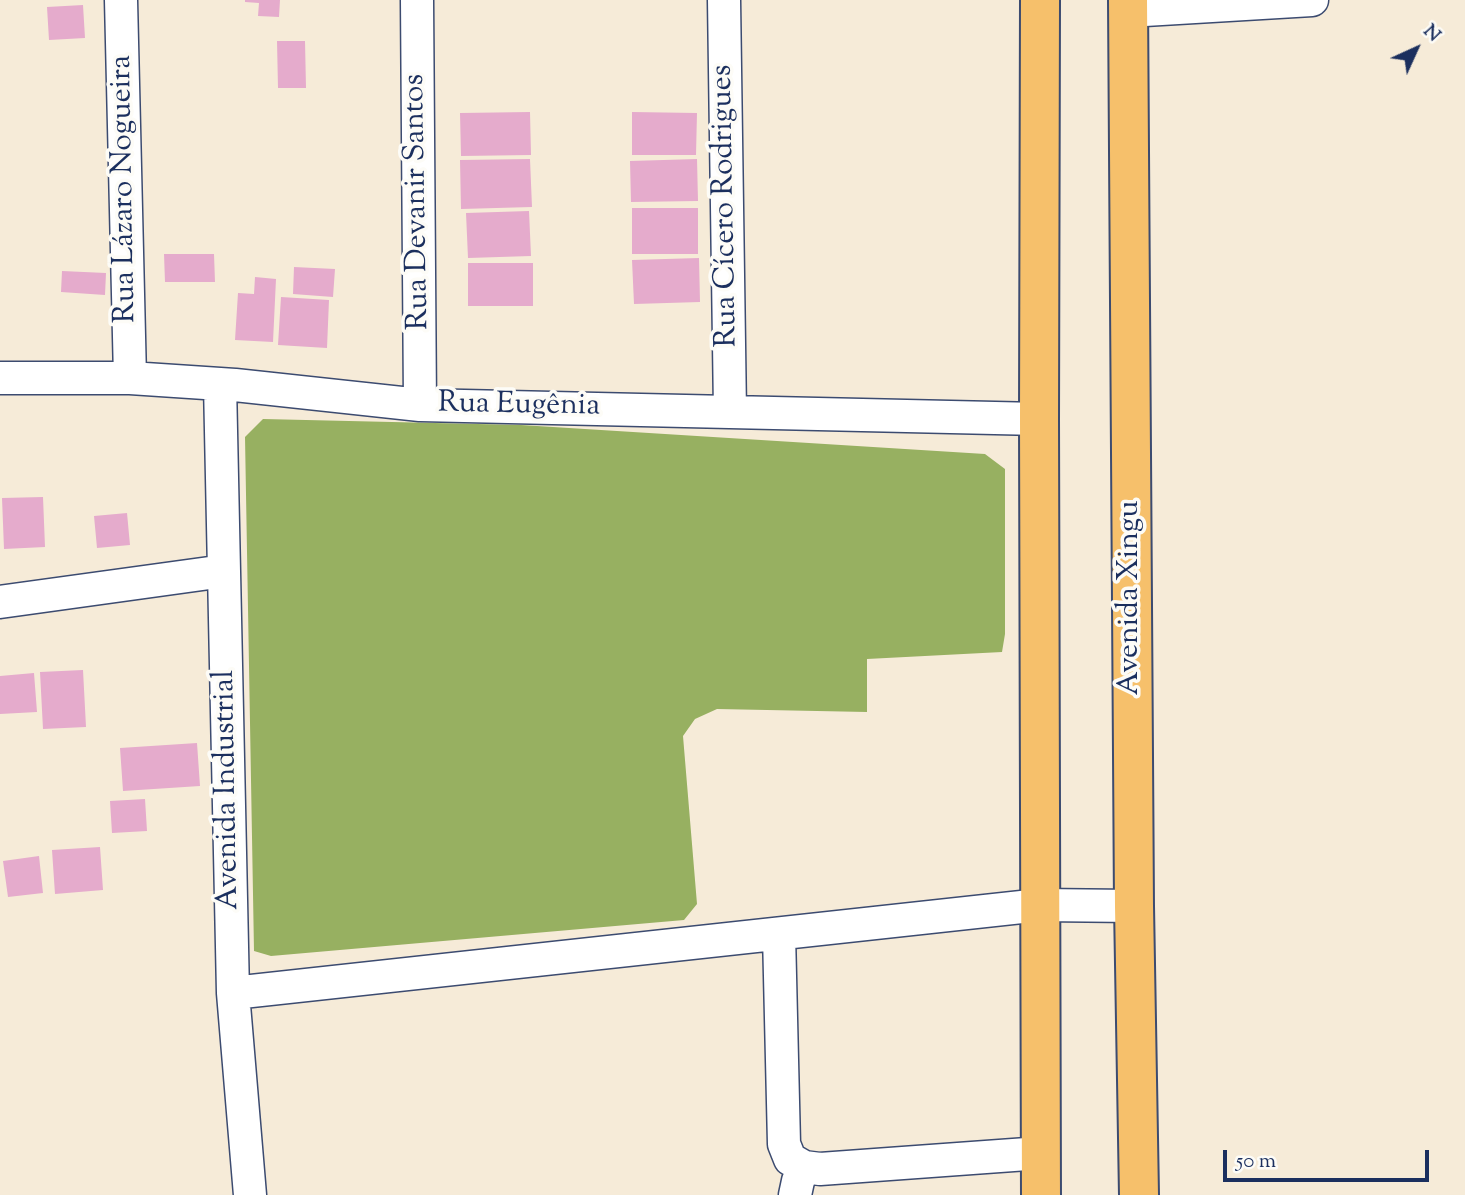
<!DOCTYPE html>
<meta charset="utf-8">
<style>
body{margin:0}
#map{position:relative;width:1465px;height:1195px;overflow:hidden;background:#f6ebd8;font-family:"Sorts Mill Goudy",serif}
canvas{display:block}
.north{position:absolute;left:1381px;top:14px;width:70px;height:70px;-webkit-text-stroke:5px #fdfcf7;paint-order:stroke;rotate:45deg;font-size:19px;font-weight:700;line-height:28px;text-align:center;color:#1b2f5e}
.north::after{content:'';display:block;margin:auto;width:24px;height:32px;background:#1b2f5e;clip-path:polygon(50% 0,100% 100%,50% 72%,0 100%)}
.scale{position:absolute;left:1223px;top:1150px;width:206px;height:32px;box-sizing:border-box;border:4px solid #1b2f5e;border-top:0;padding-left:9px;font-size:21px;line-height:24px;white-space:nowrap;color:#1b2f5e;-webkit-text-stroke:5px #fdfcf7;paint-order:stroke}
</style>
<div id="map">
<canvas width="1465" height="1195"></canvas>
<div class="north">N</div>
<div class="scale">50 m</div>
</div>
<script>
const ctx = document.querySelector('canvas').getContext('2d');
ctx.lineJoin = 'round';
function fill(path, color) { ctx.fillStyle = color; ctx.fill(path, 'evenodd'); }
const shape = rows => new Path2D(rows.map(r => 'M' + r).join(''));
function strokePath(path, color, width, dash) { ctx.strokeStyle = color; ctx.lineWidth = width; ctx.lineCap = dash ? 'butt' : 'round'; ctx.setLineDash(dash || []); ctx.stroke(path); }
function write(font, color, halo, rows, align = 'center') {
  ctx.font = font + ' "Sorts Mill Goudy",serif'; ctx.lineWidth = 7; ctx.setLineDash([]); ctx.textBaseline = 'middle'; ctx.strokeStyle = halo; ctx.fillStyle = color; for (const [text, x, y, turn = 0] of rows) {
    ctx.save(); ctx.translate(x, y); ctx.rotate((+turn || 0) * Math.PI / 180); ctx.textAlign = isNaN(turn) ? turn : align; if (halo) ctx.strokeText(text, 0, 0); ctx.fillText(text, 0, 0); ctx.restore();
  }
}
fill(shape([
 [263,419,521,425,985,454,1005,469,1005,634,1002,652,867,659,867,712,717,709,695,719,683,736,697,904,684,920,271,956,254,951,245,437]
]), '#97b061');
fill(shape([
 [245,0,280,0,279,17,258,16,259,3,245,2],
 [83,5,85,38,49,40,47,7],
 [277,41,305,41,306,88,278,88],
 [530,112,531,155,461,156,460,113],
 [632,112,697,113,696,155,632,155],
 [530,159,532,207,461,209,460,160],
 [697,159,698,201,631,202,630,161],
 [632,208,698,208,698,254,632,254],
 [529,211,531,256,468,258,466,213],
 [164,254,214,254,215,282,165,282],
 [699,258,700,302,634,304,632,260],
 [468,263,533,263,533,306,468,306],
 [294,267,335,269,333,297,293,294],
 [62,271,106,273,105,295,61,292],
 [255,277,276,279,273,342,235,340,238,293,254,294],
 [281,297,329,300,327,348,278,345],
 [43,497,45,547,4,549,2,498],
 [127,513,130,545,97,548,94,516],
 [83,670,86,727,43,729,40,672],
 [34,673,37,712,0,714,0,676],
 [197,743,200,786,123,791,120,748],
 [145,799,147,831,112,833,110,801],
 [100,847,103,890,55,894,52,850],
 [39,856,43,893,8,897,3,861]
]), '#e5abcc');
const minor = shape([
 [121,0,130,378],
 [417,0,420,405],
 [724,0,730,412],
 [1128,11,1312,0],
 [0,378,130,378,235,385,420,405,1039,419],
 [220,384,233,993,250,1195],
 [0,602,224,571],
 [779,934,784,1144,790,1159,804,1167,820,1169,1041,1153],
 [233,993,1040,905,1134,906],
 [795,1195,798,1181,804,1167]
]);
const major = shape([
 [1040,0,1039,419,1041,1195],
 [1128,0,1134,906,1139,1195]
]);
strokePath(minor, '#3c4b70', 35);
strokePath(major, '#3c4b70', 42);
strokePath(minor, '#fff', 32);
strokePath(major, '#f6c06b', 38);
write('30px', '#1b2f5e', '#fdfcf7', [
 ["Rua Lázaro Nogueira",126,189,-91],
 ["Rua Devanir Santos",419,202,-91],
 ["Rua Cícero Rodrigues",727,206,-91],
 ["Rua Eugênia",519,407,1],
 ["Avenida Xingu",1132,598,-90],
 ["Avenida Industrial",229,790,-91]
]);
</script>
